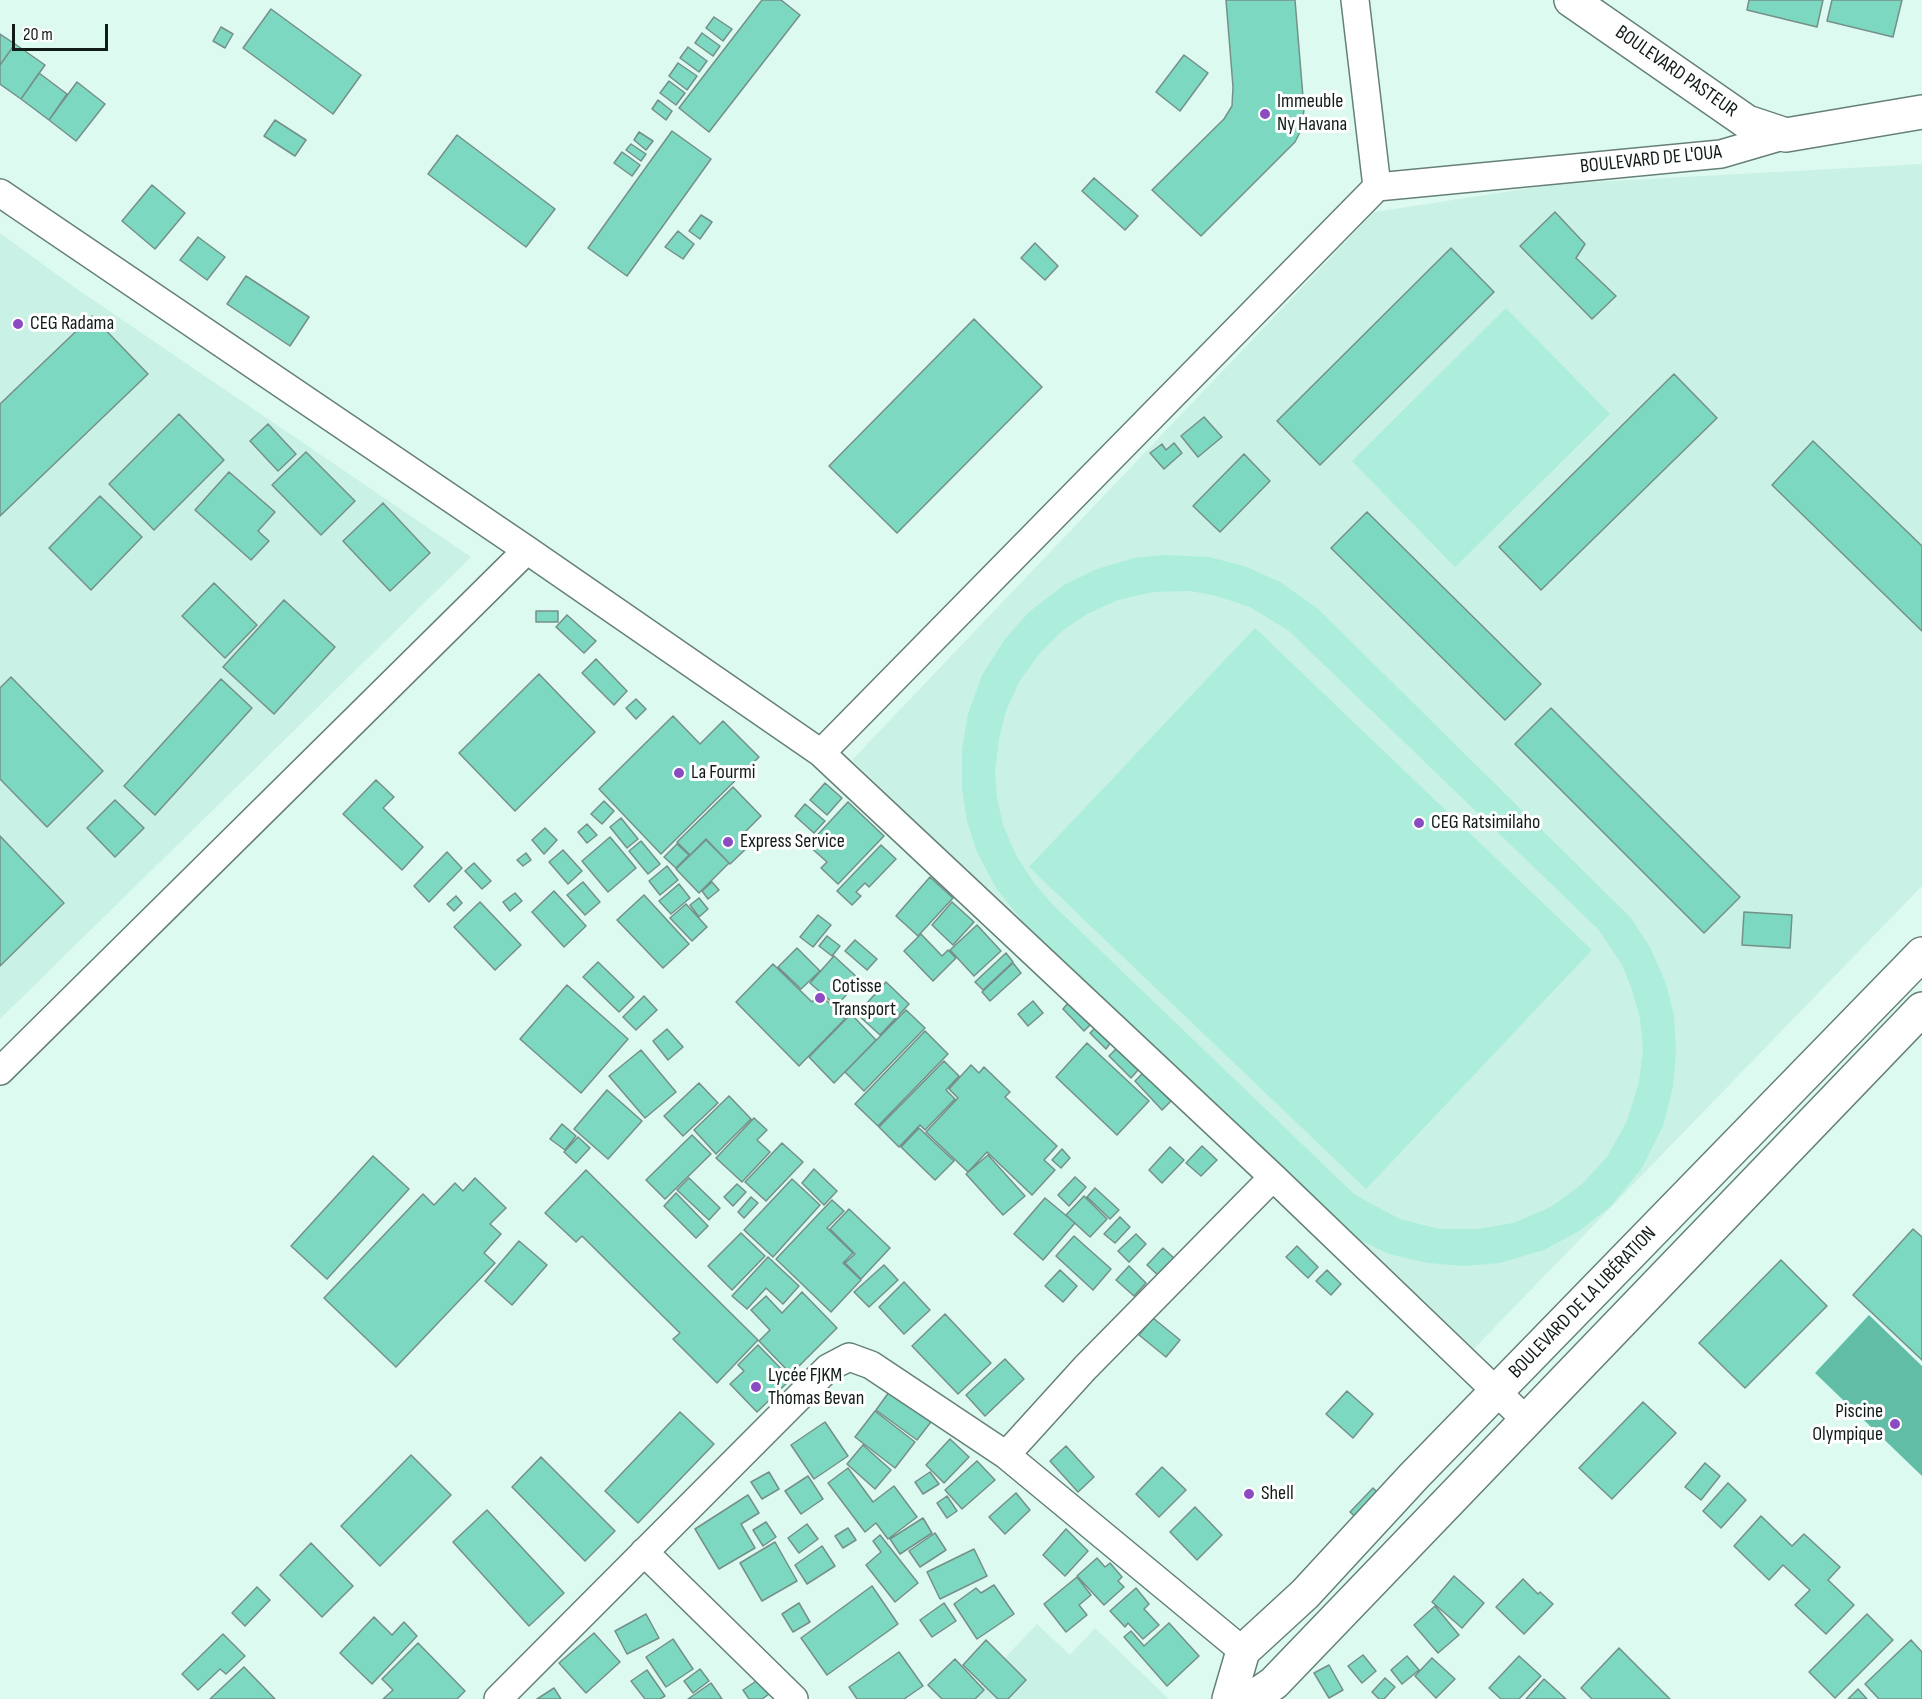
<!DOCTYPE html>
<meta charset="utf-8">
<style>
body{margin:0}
#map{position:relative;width:1922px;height:1699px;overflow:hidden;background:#ddfaf1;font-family:"Sofia Sans Condensed",sans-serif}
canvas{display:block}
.scale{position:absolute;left:12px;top:24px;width:96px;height:27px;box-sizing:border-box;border:3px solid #111c19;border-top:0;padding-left:8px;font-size:18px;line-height:21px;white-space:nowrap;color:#111c19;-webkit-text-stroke:4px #fff;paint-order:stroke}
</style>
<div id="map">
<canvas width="1922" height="1699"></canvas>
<div class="scale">20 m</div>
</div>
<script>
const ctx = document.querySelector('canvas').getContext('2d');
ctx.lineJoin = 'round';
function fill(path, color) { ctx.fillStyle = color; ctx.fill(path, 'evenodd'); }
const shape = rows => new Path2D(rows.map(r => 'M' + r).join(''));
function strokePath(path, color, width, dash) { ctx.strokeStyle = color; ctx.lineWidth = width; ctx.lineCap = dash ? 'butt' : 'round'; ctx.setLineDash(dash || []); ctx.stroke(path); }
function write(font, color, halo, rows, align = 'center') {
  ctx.font = font + ' "Sofia Sans Condensed",sans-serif'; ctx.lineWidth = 6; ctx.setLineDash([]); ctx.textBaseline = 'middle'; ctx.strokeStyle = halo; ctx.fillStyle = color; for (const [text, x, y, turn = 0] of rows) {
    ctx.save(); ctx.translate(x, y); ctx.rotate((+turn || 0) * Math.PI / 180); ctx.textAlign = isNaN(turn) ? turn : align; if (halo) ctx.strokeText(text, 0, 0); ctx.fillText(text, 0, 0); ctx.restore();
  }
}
fill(shape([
 [1922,164,1922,886,1464,1359,852,760,1374,212,1557,184],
 [0,233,74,287,471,557,0,1019],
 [1037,1624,1070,1655,1095,1628,1169,1699,966,1699]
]), '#caf1e5');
fill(shape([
 [1506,308,1610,414,1455,567,1352,461],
 [1165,555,1209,557,1244,566,1280,582,1317,608,1631,918,1651,949,1666,984,1674,1016,1676,1052,1673,1087,1663,1126,1642,1168,1610,1207,1579,1231,1544,1250,1500,1263,1464,1266,1427,1263,1389,1254,1360,1240,1324,1215,1023,922,996,888,977,852,967,821,962,789,962,750,968,714,982,675,1005,639,1029,612,1064,585,1097,569,1134,558],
 [1190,591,1217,596,1250,607,1289,631,1598,929,1622,965,1631,987,1640,1018,1643,1049,1639,1082,1627,1121,1607,1157,1582,1184,1551,1207,1513,1223,1477,1229,1439,1229,1400,1219,1366,1201,1354,1194,1053,905,1034,883,1016,855,1003,825,997,798,995,772,999,739,1006,711,1019,682,1039,654,1062,631,1087,614,1118,600,1153,592],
 [1255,628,1592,950,1366,1189,1029,867]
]), '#aceedb');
fill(shape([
 [1869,1315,1922,1366,1922,1476,1815,1373]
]), '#61bda6');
const building = shape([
 [762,0,781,0,800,15,709,132,679,108,762,0],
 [1226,0,1295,0,1304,109,1302,128,1295,142,1201,236,1152,190,1224,119,1232,106,1233,87,1226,0],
 [1749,0,1823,0,1817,27,1747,10,1749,0],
 [1832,0,1902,0,1893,37,1827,21,1832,0],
 [271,9,361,75,333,114,243,48,271,9],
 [714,17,732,29,723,41,706,28,714,17],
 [221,27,233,34,225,48,213,41,221,27],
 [702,33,720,46,713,56,695,43,702,33],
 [0,34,15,44,0,65,0,34],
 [15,44,45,65,21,99,0,84,0,65,15,44],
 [688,47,707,61,699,72,680,58,688,47],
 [1184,55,1208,73,1180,111,1156,92,1184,55],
 [678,63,697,76,687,90,669,76,678,63],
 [39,73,67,94,49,120,21,99,39,73],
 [669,81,685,93,676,105,660,93,669,81],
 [77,82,105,104,76,141,49,120,77,82],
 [658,100,672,111,666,120,652,109,658,100],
 [275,120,306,140,295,156,264,136,275,120],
 [672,131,711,159,627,276,588,248,672,131],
 [639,132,653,141,646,150,634,140,639,132],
 [457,135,555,209,526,247,428,174,457,135],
 [631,144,646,154,641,161,626,150,631,144],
 [622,152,640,165,632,176,614,163,622,152],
 [1094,178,1138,216,1125,230,1082,191,1094,178],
 [152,185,185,213,155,249,122,221,152,185],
 [1555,212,1585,244,1576,258,1616,296,1592,319,1520,246,1555,212],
 [701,215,712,222,700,239,689,231,701,215],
 [678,231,694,244,683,259,665,247,678,231],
 [198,237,225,257,207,280,180,260,198,237],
 [1035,243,1058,266,1045,280,1021,258,1035,243],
 [1451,248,1494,292,1320,465,1277,421,1451,248],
 [246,276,309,317,290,346,227,304,246,276],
 [92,316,148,374,0,516,0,404,92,316],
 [974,319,1042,387,897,533,829,466,974,319],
 [1674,374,1717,418,1541,590,1499,547,1674,374],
 [179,414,224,460,154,530,109,484,179,414],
 [1204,417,1222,437,1198,457,1181,436,1204,417],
 [268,424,296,454,278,471,250,441,268,424],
 [1813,441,1922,546,1922,631,1772,485,1813,441],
 [1174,443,1182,453,1164,469,1150,453,1162,444,1166,450,1174,443],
 [306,452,355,501,321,535,272,485,306,452],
 [1244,454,1270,481,1220,532,1193,506,1244,454],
 [229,472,275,512,258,531,269,541,251,560,195,510,229,472],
 [100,496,142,537,91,590,49,548,100,496],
 [383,503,430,553,390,591,343,541,383,503],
 [1367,512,1541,684,1505,720,1331,548,1367,512],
 [214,583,257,625,225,658,182,616,214,583],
 [284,600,335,647,274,714,223,667,284,600],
 [536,611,558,611,558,622,536,622,536,611],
 [567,615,596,641,584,653,556,627,567,615],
 [596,659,627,691,614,705,582,673,596,659],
 [539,674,595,732,515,811,459,753,539,674],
 [11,677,103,771,47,827,0,779,0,688,11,677],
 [221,679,252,708,155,815,124,786,221,679],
 [636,699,646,709,636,719,626,708,636,699],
 [1551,708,1740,897,1704,933,1515,744,1551,708],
 [673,716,700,744,723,721,759,757,661,854,599,789,673,716],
 [376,780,394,797,383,808,423,847,402,870,343,814,376,780],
 [825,783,842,798,827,815,810,800,825,783],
 [733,787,761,816,742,835,751,844,730,864,706,839,690,855,677,842,733,787],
 [115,800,144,828,115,857,87,828,115,800],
 [604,801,614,811,602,824,591,814,604,801],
 [848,802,884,836,838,884,821,868,827,862,808,845,848,802],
 [805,804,825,821,814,833,795,816,805,804],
 [621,818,638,839,627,848,610,827,621,818],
 [587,824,597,835,587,843,578,832,587,824],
 [545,828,557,840,544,854,532,840,545,828],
 [0,836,64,903,0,966,0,836],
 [610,837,636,868,608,892,582,861,610,837],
 [706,840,729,863,699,893,676,869,706,840],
 [641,841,660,864,648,874,629,851,641,841],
 [677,844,689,855,676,868,664,857,677,844],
 [881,845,896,859,869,887,865,883,856,892,861,896,852,905,837,891,881,845],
 [563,850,582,871,568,884,549,862,563,850],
 [447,852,462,868,429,902,414,886,447,852],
 [526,853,531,860,523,866,517,860,526,853],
 [474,863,491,881,482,889,465,871,474,863],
 [667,866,678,880,660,895,649,881,667,866],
 [930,877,953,898,918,936,896,916,930,877],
 [583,882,600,902,585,915,567,895,583,882],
 [712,882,719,890,708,899,702,891,712,882],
 [679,884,690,898,671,914,659,901,679,884],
 [554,891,586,926,564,947,532,912,554,891],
 [515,893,522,901,510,911,503,902,515,893],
 [644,895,689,944,663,968,617,920,644,895],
 [456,896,462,903,454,911,447,904,456,896],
 [699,898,708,909,699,917,690,905,699,898],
 [480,902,521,945,495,970,454,927,480,902],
 [952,902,974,922,953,945,932,925,952,902],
 [686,904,707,927,692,941,670,918,686,904],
 [1744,912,1792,915,1790,948,1742,945,1744,912],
 [818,915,831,925,813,947,800,937,818,915],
 [977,925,1001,951,974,976,950,950,977,925],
 [921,934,942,956,948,950,956,958,933,981,904,951,921,934],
 [827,936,840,946,832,956,819,946,827,936],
 [855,940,877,959,867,970,845,951,855,940],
 [797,948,820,971,801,989,778,967,797,948],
 [1006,953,1013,962,983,990,975,982,1006,953],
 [834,956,860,980,836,1006,810,983,834,956],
 [598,962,634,997,619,1012,583,977,598,962],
 [1013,963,1021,973,990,1001,982,992,1013,963],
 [773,964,812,1002,820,994,845,1019,799,1066,736,1002,773,964],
 [886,982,909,1004,880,1035,857,1014,886,982],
 [567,985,628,1039,581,1093,520,1039,567,985],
 [644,996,657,1010,636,1030,623,1017,644,996],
 [1033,1001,1043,1013,1028,1026,1018,1014,1033,1001],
 [1069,1002,1091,1024,1084,1031,1063,1009,1069,1002],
 [906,1010,925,1028,864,1091,845,1072,906,1010],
 [851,1014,876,1040,834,1083,809,1057,851,1014],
 [1096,1027,1111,1042,1106,1049,1090,1033,1096,1027],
 [667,1029,683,1047,668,1060,653,1041,667,1029],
 [925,1031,948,1054,878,1126,855,1104,925,1031],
 [1087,1043,1149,1101,1117,1135,1056,1077,1087,1043],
 [1117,1048,1138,1070,1131,1078,1109,1056,1117,1048],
 [641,1050,676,1092,645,1118,609,1076,641,1050],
 [944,1061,959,1076,946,1090,955,1099,925,1130,920,1125,899,1147,879,1127,944,1061],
 [971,1065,979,1073,984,1067,1010,1092,1005,1097,1057,1146,1044,1160,1055,1170,1032,1195,987,1152,968,1172,926,1132,958,1098,949,1089,971,1065],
 [1143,1073,1171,1101,1162,1110,1135,1081,1143,1073],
 [699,1083,718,1103,683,1136,664,1116,699,1083],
 [607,1090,642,1121,608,1159,574,1129,607,1090],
 [729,1096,751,1119,716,1154,694,1130,729,1096],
 [754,1118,767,1130,757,1140,770,1152,742,1182,716,1158,754,1118],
 [562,1124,576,1136,565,1150,550,1139,562,1124],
 [919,1128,954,1161,935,1180,901,1147,919,1128],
 [692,1135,711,1154,665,1199,646,1180,692,1135],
 [578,1137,590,1148,576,1163,564,1152,578,1137],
 [782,1143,803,1162,766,1201,745,1182,782,1143],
 [1202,1146,1217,1160,1201,1176,1186,1163,1202,1146],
 [1170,1147,1184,1160,1162,1183,1149,1170,1170,1147],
 [1062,1149,1070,1158,1061,1168,1052,1160,1062,1149],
 [988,1155,1025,1196,1003,1215,966,1174,988,1155],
 [373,1156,409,1189,327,1279,291,1246,373,1156],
 [814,1169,837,1191,824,1205,802,1183,814,1169],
 [586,1170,758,1340,717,1383,673,1339,680,1333,582,1236,576,1242,545,1213,586,1170],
 [1075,1177,1086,1187,1069,1206,1058,1195,1075,1177],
 [475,1178,506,1208,490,1224,501,1234,484,1253,495,1263,396,1367,324,1298,423,1194,434,1205,455,1183,463,1191,475,1178],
 [689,1178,720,1208,709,1220,677,1190,689,1178],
 [792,1179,820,1205,773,1257,744,1230,792,1179],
 [737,1184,746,1192,733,1206,724,1197,737,1184],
 [1095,1188,1119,1210,1110,1219,1087,1197,1095,1188],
 [676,1193,708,1226,696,1238,664,1206,676,1193],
 [1084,1196,1107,1219,1090,1237,1066,1215,1084,1196],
 [751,1197,758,1203,744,1218,738,1212,751,1197],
 [1045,1198,1075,1223,1043,1260,1014,1234,1045,1198],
 [832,1200,844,1211,827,1228,853,1253,843,1263,861,1280,831,1312,776,1259,832,1200],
 [849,1209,890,1248,861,1279,845,1263,855,1254,830,1229,849,1209],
 [1120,1217,1130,1227,1115,1243,1104,1234,1120,1217],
 [1913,1229,1922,1237,1922,1360,1853,1295,1913,1229],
 [741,1233,765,1256,732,1290,708,1266,741,1233],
 [1136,1234,1146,1244,1129,1262,1118,1251,1136,1234],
 [1074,1236,1111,1269,1093,1290,1056,1256,1074,1236],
 [519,1241,547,1265,512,1305,485,1281,519,1241],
 [1297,1246,1318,1267,1308,1278,1286,1257,1297,1246],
 [1163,1248,1176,1260,1160,1277,1147,1265,1163,1248],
 [768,1257,799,1286,783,1304,766,1288,747,1309,732,1296,768,1257],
 [1781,1260,1827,1306,1745,1388,1699,1343,1781,1260],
 [884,1265,898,1280,869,1307,854,1292,884,1265],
 [1129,1266,1146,1283,1134,1296,1116,1280,1129,1266],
 [1060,1270,1077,1286,1063,1302,1045,1286,1060,1270],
 [1327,1270,1341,1284,1331,1295,1316,1281,1327,1270],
 [904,1282,930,1310,904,1334,879,1307,904,1282],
 [802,1292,837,1328,791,1374,759,1341,770,1330,751,1310,766,1296,782,1313,802,1292],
 [945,1314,991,1363,958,1394,912,1346,945,1314],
 [1153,1318,1180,1340,1166,1357,1139,1335,1153,1318],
 [758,1345,791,1379,757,1412,730,1384,744,1371,738,1365,758,1345],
 [1005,1359,1024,1379,985,1416,966,1395,1005,1359],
 [892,1388,934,1418,917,1440,876,1410,892,1388],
 [1347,1391,1373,1414,1353,1438,1326,1414,1347,1391],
 [1643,1402,1676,1433,1612,1499,1579,1468,1643,1402],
 [875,1411,915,1442,895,1468,855,1437,875,1411],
 [680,1412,714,1444,638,1523,605,1491,680,1412],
 [825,1422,848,1456,814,1479,791,1445,825,1422],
 [950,1439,969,1457,944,1483,926,1465,950,1439],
 [863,1445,891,1470,875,1489,847,1464,863,1445],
 [1066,1446,1094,1477,1078,1492,1050,1461,1066,1446],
 [411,1455,451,1495,380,1566,341,1526,411,1455],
 [541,1457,615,1531,585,1561,512,1487,541,1457],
 [977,1461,995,1480,962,1509,945,1490,977,1461],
 [1705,1463,1720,1476,1701,1500,1685,1487,1705,1463],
 [1162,1467,1186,1490,1159,1517,1136,1494,1162,1467],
 [848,1468,873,1502,894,1486,917,1517,888,1539,876,1523,865,1532,828,1483,848,1468],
 [769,1472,779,1489,762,1499,751,1482,769,1472],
 [930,1472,939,1484,923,1494,915,1482,930,1472],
 [808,1476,823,1499,801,1514,785,1491,808,1476],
 [1728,1483,1746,1500,1721,1528,1703,1511,1728,1483],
 [1373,1488,1385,1500,1363,1524,1350,1512,1373,1488],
 [1016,1493,1030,1510,1005,1534,989,1517,1016,1493],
 [748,1495,759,1513,741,1524,755,1548,719,1569,695,1529,748,1495],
 [947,1496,957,1511,947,1518,937,1503,947,1496],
 [1195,1507,1222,1535,1197,1560,1170,1532,1195,1507],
 [487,1510,564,1593,529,1626,453,1542,487,1510],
 [1761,1516,1792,1546,1804,1534,1840,1567,1828,1580,1854,1605,1826,1634,1795,1605,1810,1590,1783,1565,1769,1580,1734,1546,1761,1516],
 [923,1518,932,1533,900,1554,890,1539,923,1518],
 [766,1522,776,1537,763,1546,753,1530,766,1522],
 [807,1524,818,1539,799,1553,788,1538,807,1524],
 [848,1528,856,1540,843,1548,835,1536,848,1528],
 [1066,1529,1088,1551,1065,1576,1043,1555,1066,1529],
 [935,1533,946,1550,920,1567,909,1551,935,1533],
 [880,1535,918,1583,895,1602,866,1565,881,1552,873,1541,880,1535],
 [775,1542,797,1581,762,1601,740,1563,775,1542],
 [311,1543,353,1586,322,1617,280,1575,311,1543],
 [822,1546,835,1566,807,1584,795,1565,822,1546],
 [974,1549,987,1576,940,1599,927,1572,974,1549],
 [1097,1558,1105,1567,1110,1563,1122,1577,1118,1581,1124,1587,1104,1605,1077,1576,1097,1558],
 [1454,1576,1484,1603,1462,1628,1432,1602,1454,1576],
 [1077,1577,1091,1595,1079,1605,1087,1615,1066,1632,1044,1604,1077,1577],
 [1523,1579,1538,1594,1540,1592,1553,1604,1524,1634,1496,1607,1523,1579],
 [994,1585,1014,1614,977,1639,954,1604,976,1588,981,1593,994,1585],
 [872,1586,898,1624,827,1675,801,1638,872,1586],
 [257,1587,270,1600,245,1626,232,1613,257,1587],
 [1136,1588,1149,1604,1144,1609,1159,1625,1143,1639,1128,1623,1125,1627,1110,1611,1136,1588],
 [799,1603,810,1622,793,1632,782,1614,799,1603],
 [944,1603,956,1621,932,1637,920,1620,944,1603],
 [1435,1606,1459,1635,1438,1653,1414,1625,1435,1606],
 [646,1614,659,1638,627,1654,615,1631,646,1614],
 [1867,1614,1893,1640,1835,1698,1809,1672,1867,1614],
 [374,1617,392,1635,404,1622,417,1636,372,1684,340,1653,374,1617],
 [1169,1623,1199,1656,1167,1686,1124,1637,1131,1631,1144,1646,1169,1623],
 [594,1633,620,1662,586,1693,559,1663,594,1633],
 [223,1634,245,1656,226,1674,220,1669,198,1690,182,1674,223,1634],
 [673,1639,693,1669,666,1687,646,1657,673,1639],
 [986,1640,1026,1680,1008,1699,998,1699,963,1665,986,1640],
 [1911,1640,1922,1652,1922,1699,1879,1699,1865,1684,1911,1640],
 [418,1643,465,1691,457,1699,383,1699,393,1690,382,1679,418,1643],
 [1619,1648,1670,1699,1592,1699,1581,1688,1619,1648],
 [899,1652,923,1686,904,1699,857,1699,849,1687,899,1652],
 [1363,1655,1376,1671,1362,1683,1348,1666,1363,1655],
 [1407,1656,1419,1670,1402,1684,1391,1670,1407,1656],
 [1519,1656,1541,1676,1519,1699,1501,1699,1489,1688,1519,1656],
 [1432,1658,1455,1679,1436,1698,1415,1676,1432,1658],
 [955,1659,984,1690,975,1699,942,1699,928,1685,955,1659],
 [1329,1665,1343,1690,1329,1698,1314,1673,1329,1665],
 [244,1667,275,1699,210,1699,244,1667],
 [700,1669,709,1681,693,1693,684,1681,700,1669],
 [647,1670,665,1696,660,1699,645,1699,631,1681,647,1670],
 [762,1677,772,1692,762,1699,749,1699,743,1690,762,1677],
 [1385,1678,1395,1687,1384,1699,1379,1699,1372,1692,1385,1678],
 [1544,1679,1566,1699,1526,1699,1544,1679],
 [711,1683,722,1699,688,1699,711,1683],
 [554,1688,561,1699,537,1699,554,1688],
 [1858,1689,1867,1699,1848,1699,1858,1689]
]);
fill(building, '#7dd8c1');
strokePath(building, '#759088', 1.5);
const street = shape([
 [1355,0,1377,187],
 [1377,187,1721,154,1786,135],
 [0,193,527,550,821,753,1273,1177,1526,1420],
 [821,753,1377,187],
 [0,1071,527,550],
 [1006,1455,1085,1368,1273,1177],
 [644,1552,794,1699],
 [498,1699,828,1368,849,1357,871,1365,1006,1455,1243,1651]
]);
const secondary = shape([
 [1571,0,1747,122,1786,135,1922,112],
 [1243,1651,1305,1594,1414,1476,1922,954],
 [1229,1699,1243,1651],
 [1251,1699,1274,1683,1922,1009]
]);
strokePath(street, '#668078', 30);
strokePath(secondary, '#668078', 36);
strokePath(street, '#fff', 27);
strokePath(secondary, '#fff', 33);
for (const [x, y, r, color] of [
 [1265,114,6,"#8b4bc1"],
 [18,324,6,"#8b4bc1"],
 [679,773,6,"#8b4bc1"],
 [1419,823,6,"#8b4bc1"],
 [728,842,6,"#8b4bc1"],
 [820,998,6,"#8b4bc1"],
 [756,1387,6,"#8b4bc1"],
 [1895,1424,6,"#8b4bc1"],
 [1249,1494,6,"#8b4bc1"]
]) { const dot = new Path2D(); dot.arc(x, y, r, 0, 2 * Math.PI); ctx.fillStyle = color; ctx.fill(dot); strokePath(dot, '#fff', 2); }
write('20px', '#111c19', '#fff', [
 ["BOULEVARD PASTEUR",1676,72,35],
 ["BOULEVARD DE L'OUA",1651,160,-6],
 ["BOULEVARD DE LA LIBÉRATION",1583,1303,-46]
]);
write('20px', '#111c19', '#fff', [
 ["Immeuble",1277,102],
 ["Ny Havana",1277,125],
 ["CEG Radama",30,324],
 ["La Fourmi",691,773],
 ["CEG Ratsimilaho",1431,823],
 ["Express Service",740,842],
 ["Cotisse",832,987],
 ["Transport",832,1010],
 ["Lycée FJKM",768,1376],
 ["Thomas Bevan",768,1399],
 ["Piscine",1883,1412,"right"],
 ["Olympique",1883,1435,"right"],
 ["Shell",1261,1494]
], 'left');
</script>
